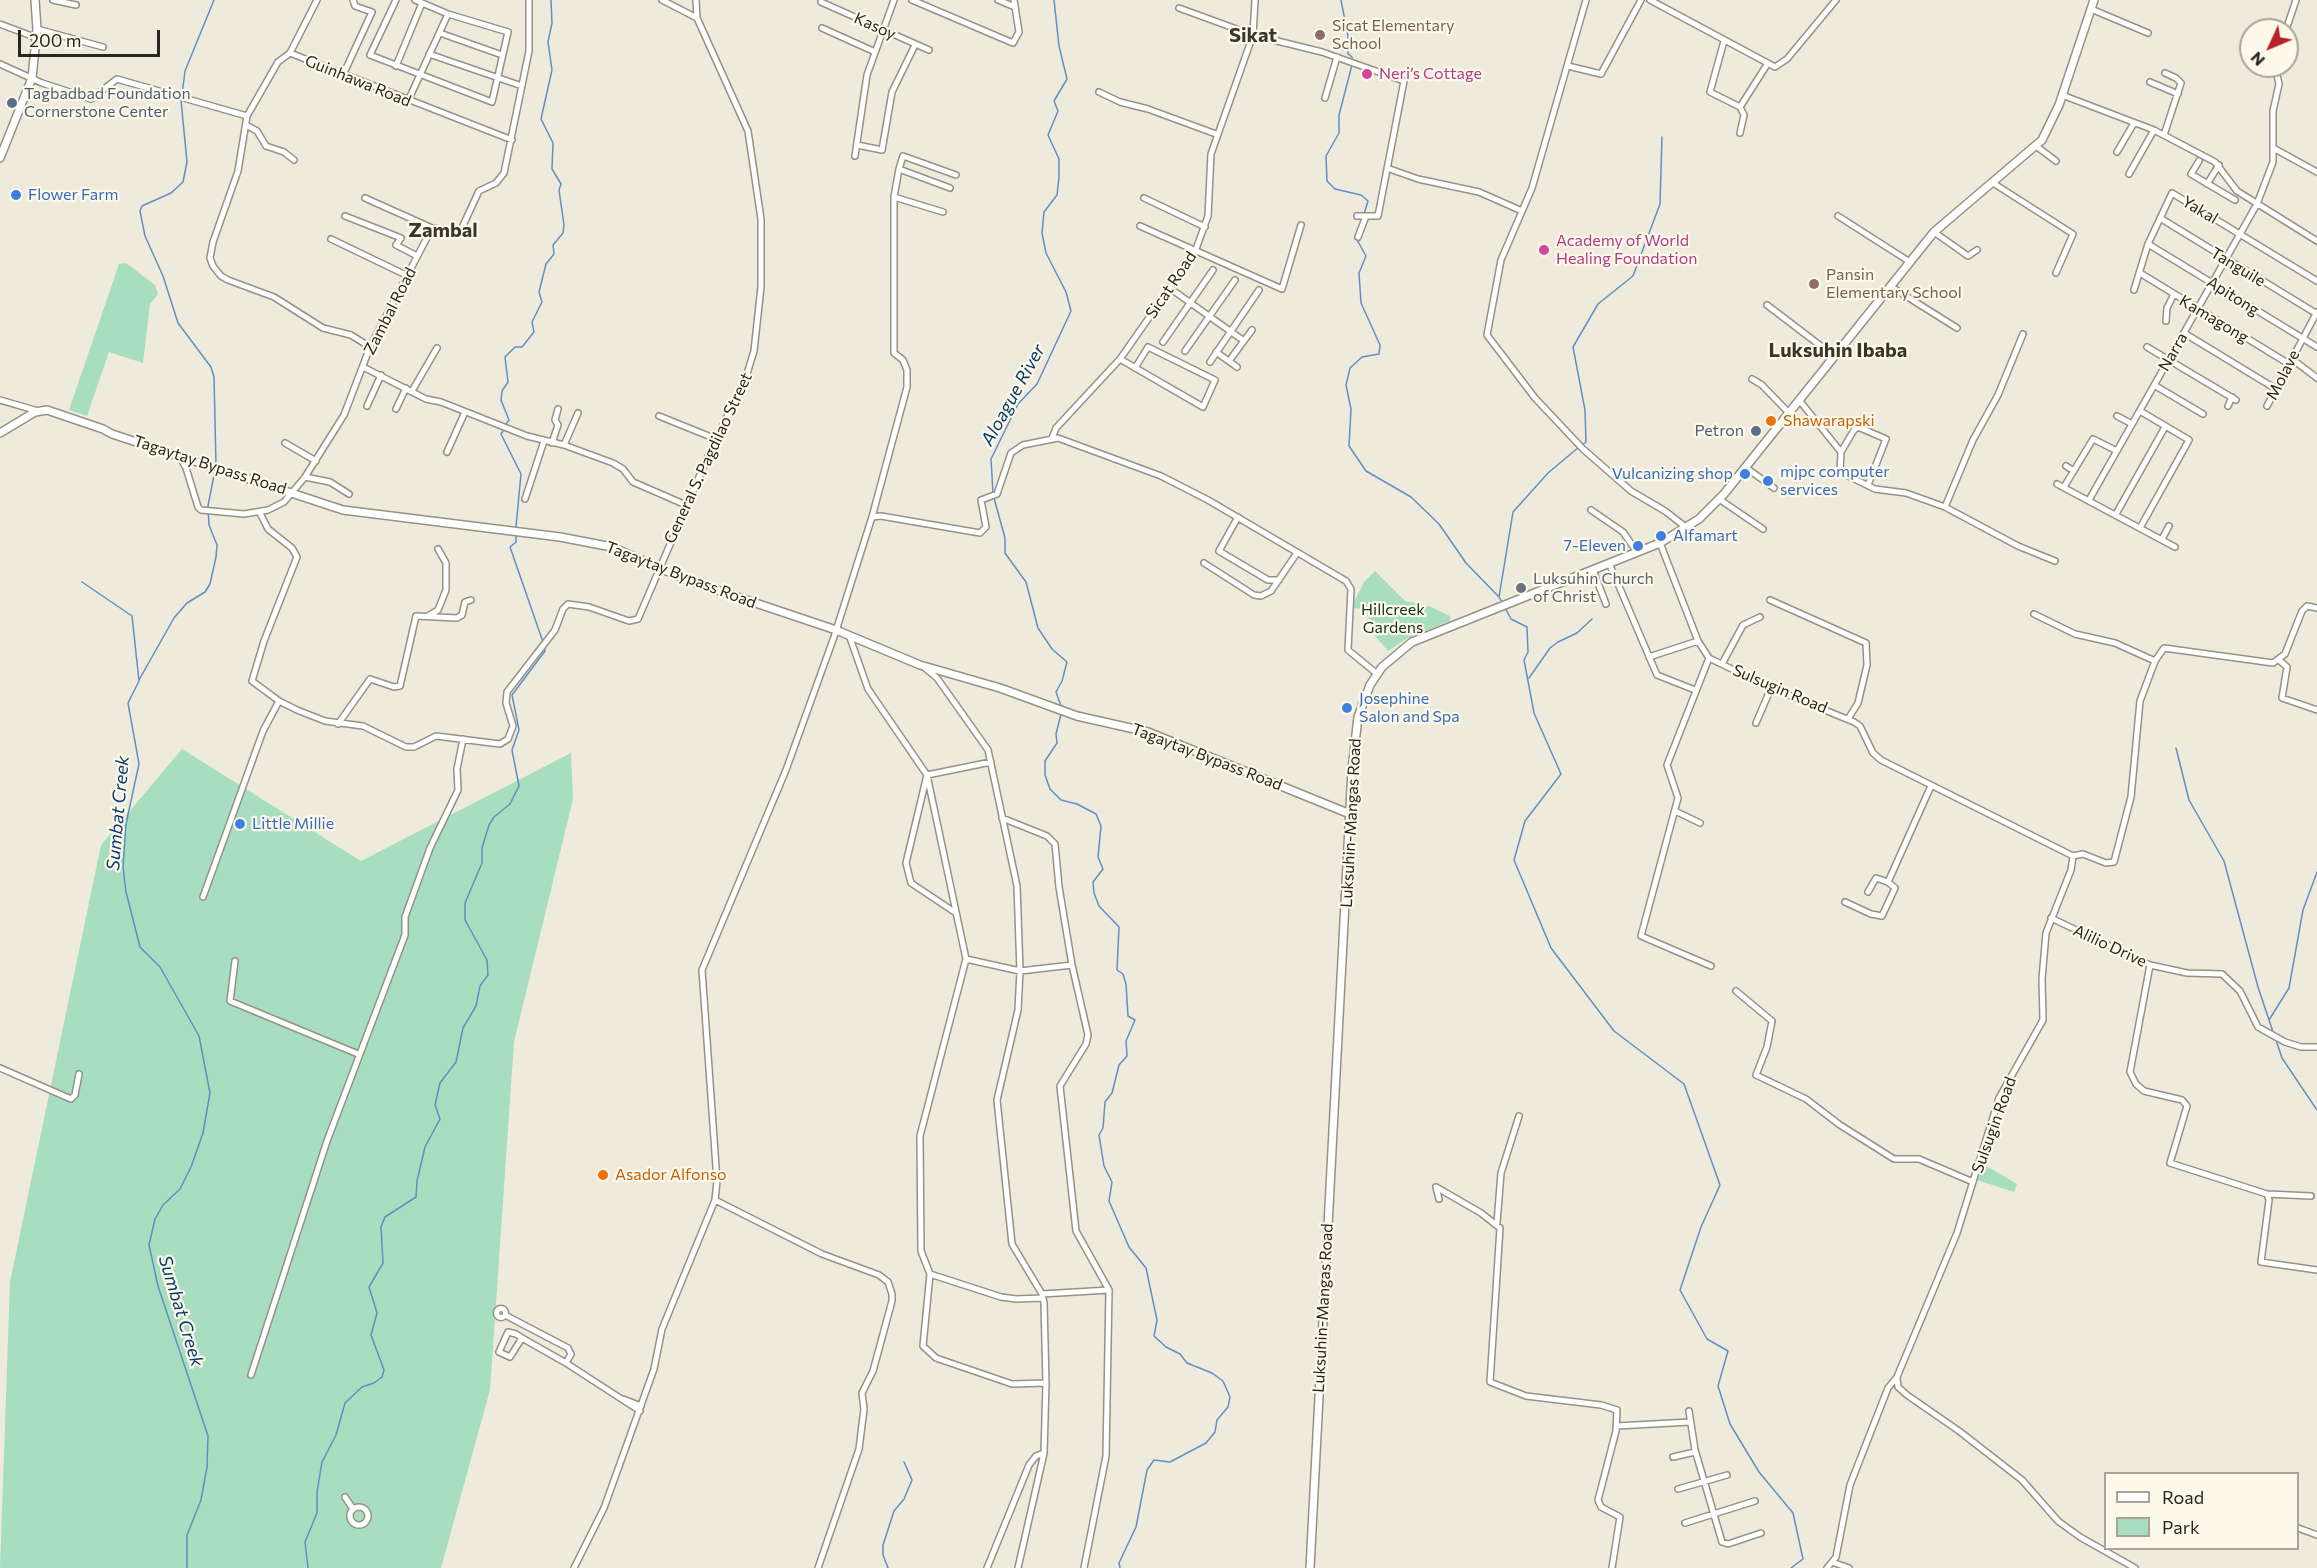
<!DOCTYPE html>
<meta charset="utf-8">
<style>
body{margin:0}
#map{position:relative;width:2317px;height:1568px;overflow:hidden;background:#eeebdd;font-family:Commissioner,sans-serif}
canvas{display:block}
.legend{position:absolute;left:2104px;top:1472px;width:195px;height:78px;box-sizing:border-box;background:#fcf8ea;border:2px solid #a7a49a;margin:0;padding:8px 10px;list-style:none;font-size:18px;color:#272621}
.legend li{display:flex;align-items:center;gap:12px;height:30px}
.legend b{width:30px;border:2px solid #a7a49a}
.north{position:absolute;left:2239px;top:18px;width:60px;height:60px;box-sizing:border-box;background:#fcf8ea;border:2px solid #a7a49a;border-radius:50%;rotate:226deg;font-size:16px;font-weight:700;line-height:24px;text-align:center;color:#272621}
.north::after{content:'';display:block;margin:auto;width:21px;height:27px;background:#b32327;clip-path:polygon(50% 0,100% 100%,50% 72%,0 100%)}
.scale{position:absolute;left:18px;top:30px;width:142px;height:27px;box-sizing:border-box;border:3px solid #272621;border-top:0;padding-left:8px;font-size:18px;line-height:21px;white-space:nowrap;color:#272621;-webkit-text-stroke:4px #fcf8ea;paint-order:stroke}
</style>
<div id="map">
<canvas width="2317" height="1568"></canvas>
<ul class="legend">
<li><b style="height:8px;background:#fff"></b>Road</li>
<li><b style="height:16px;background:#a7debf"></b>Park</li>
</ul>
<div class="north">N</div>
<div class="scale">200 m</div>
</div>
<script>
const ctx = document.querySelector('canvas').getContext('2d');
ctx.lineJoin = 'round';
function fill(path, color) { ctx.fillStyle = color; ctx.fill(path, 'evenodd'); }
const shape = rows => new Path2D(rows.map(r => 'M' + r).join(''));
function strokePath(path, color, width, dash) { ctx.strokeStyle = color; ctx.lineWidth = width; ctx.lineCap = dash ? 'butt' : 'round'; ctx.setLineDash(dash || []); ctx.stroke(path); }
function write(font, color, halo, rows, align = 'center') {
  ctx.font = font + ' Commissioner,sans-serif'; ctx.lineWidth = 4.5; ctx.setLineDash([]); ctx.textBaseline = 'middle'; ctx.strokeStyle = halo; ctx.fillStyle = color; for (const [text, x, y, turn = 0] of rows) {
    ctx.save(); ctx.translate(x, y); ctx.rotate((+turn || 0) * Math.PI / 180); ctx.textAlign = isNaN(turn) ? turn : align; if (halo) ctx.strokeText(text, 0, 0); ctx.fillText(text, 0, 0); ctx.restore();
  }
}
fill(shape([
 [126,263,155,285,158,294,150,304,143,363,109,352,87,416,69,410,119,264],
 [1375,571,1405,601,1429,606,1450,616,1450,621,1409,637,1388,651,1375,636,1365,609,1351,608,1364,582],
 [182,749,361,861,571,753,573,799,514,1042,490,1390,441,1568,0,1568,10,1282,101,845],
 [1983,1164,2017,1184,2014,1192,1977,1180]
]), '#a7debf');
strokePath(shape([
 [1341,0,1348,36,1348,54,1352,57,1352,65,1339,115,1339,133,1326,156,1327,181,1335,189,1361,195,1368,201,1364,214],
 [182,95,185,71,214,0],
 [181,100,187,162,183,182,171,193,142,206,140,211,145,236,163,276,178,323,211,367,214,377,216,465],
 [1356,238,1366,256,1359,273,1361,303,1380,345,1379,354,1362,357,1350,368,1346,385,1351,409,1349,446,1366,471,1411,497,1439,524,1466,563,1499,597],
 [506,424,509,420,501,400,502,391,508,382,505,357,515,347,522,347,534,332,532,322,542,302,539,292,546,264,554,254,553,245,563,233,564,225,559,190,561,184,552,169,553,143,541,119,552,70,548,42,552,23,551,0],
 [503,431,501,434,521,474,516,527],
 [1583,444,1586,442,1585,410,1573,347,1598,304,1633,276,1660,204,1662,137],
 [993,493,991,459,1018,404,1037,384,1071,311,1066,292,1046,253,1042,233,1044,212,1057,195,1059,177,1059,159,1048,135,1058,111,1054,101,1067,79,1059,46,1054,0],
 [994,498,1005,538,1005,553,1026,582,1038,628,1052,649,1067,662,1062,681,1056,692,1061,706],
 [516,535,516,542,510,547,543,642],
 [82,582,132,616,139,681,128,703,139,764,126,824,123,867,126,892,140,947,160,967,199,1036,210,1093,203,1133,191,1167,180,1189,163,1205,155,1219,149,1245,158,1286,208,1436,207,1467,201,1500,187,1535,187,1568],
 [1503,604,1499,597,1513,512,1548,473,1579,447],
 [1505,608,1511,619,1527,627,1528,652,1524,660,1534,713,1561,774,1525,821,1514,860,1551,948,1614,1031,1684,1084,1720,1185,1701,1227,1680,1290,1707,1339,1728,1351,1718,1386,1730,1424,1759,1472,1793,1513,1803,1559,1791,1568],
 [1529,678,1550,648,1558,642,1577,633,1592,619],
 [139,680,174,618,187,603,205,592,210,584,216,557,217,545,209,525,208,506,215,470],
 [1061,714,1056,734,1057,743,1045,761,1045,775,1050,789,1061,800,1077,804,1096,814,1101,826,1098,857,1103,869,1093,882,1094,893,1099,906,1119,927,1117,970,1123,974,1126,984,1128,1016,1135,1020,1126,1041,1127,1056,1119,1065,1112,1093,1105,1102,1103,1128,1099,1135,1104,1166,1112,1182,1109,1201,1129,1247,1146,1268,1157,1320,1154,1336,1166,1347,1180,1354,1187,1363,1212,1373,1223,1381,1230,1397,1228,1407,1217,1420,1215,1432,1206,1443,1170,1462,1154,1460,1147,1470,1136,1527,1119,1563,1120,1568],
 [2176,748,2189,800,2224,861,2258,987,2273,1032],
 [2269,1020,2289,988,2303,910,2317,872],
 [2276,1040,2282,1058,2317,1110],
 [308,1568,305,1542,317,1513,317,1492,322,1462,336,1435,345,1403,362,1387,374,1383,382,1377,384,1370,371,1335,377,1313,369,1287,383,1263,381,1227,385,1217,416,1197,417,1181,425,1147,440,1119,435,1105,440,1083,456,1062,463,1028,476,1006,480,986,488,975,487,960,465,920,465,903,482,863,482,848,489,825,494,817,510,804,519,786,512,750,519,730,512,695,545,651,544,647],
 [888,1568,883,1555,883,1545,894,1511,904,1499,912,1480,904,1462]
]), '#618fc5', 1.5);
const minor = shape([
 [53,0,76,5],
 [396,0,370,55,492,102,508,32,448,14,415,0],
 [662,0,697,18],
 [912,0,1013,43,1019,32,1014,0],
 [998,0,1015,7],
 [1586,0,1532,188,1501,260,1487,335,1535,398,1583,449,1631,491,1665,511,1687,528],
 [1650,0,1775,67,1787,59,1836,0],
 [821,2,929,50],
 [1179,8,1253,35,1322,52,1404,81,1378,216,1357,216],
 [2091,9,2148,33],
 [0,24,37,38],
 [822,28,873,51],
 [37,29,103,47],
 [2286,30,2296,0],
 [440,33,502,55],
 [1724,41,1710,92,1740,107,1768,63],
 [290,53,317,0],
 [429,54,522,86],
 [0,64,42,83,91,99,117,79,247,116,278,62,290,53,512,140],
 [396,66,422,3],
 [1568,66,1601,74,1641,0],
 [343,75,372,12,355,6,353,0],
 [2150,82,2178,94],
 [1099,92,1120,102,1148,109,1216,134],
 [2062,95,2154,130,2215,162,2237,191,2317,241],
 [1325,98,1337,57],
 [408,101,448,14],
 [1740,107,1744,115,1740,133],
 [247,116,238,171,213,242,210,258,213,266,221,276,228,280,274,297,323,328,351,335,370,347],
 [246,125,257,131,266,146,284,152,294,160],
 [2164,135,2181,83,2176,78,2165,73],
 [857,145,882,150,892,92,915,45],
 [2036,146,2056,161],
 [2275,149,2317,172],
 [2117,152,2134,123],
 [855,156,867,75,894,0],
 [2199,161,2191,174,2235,200],
 [1387,168,1418,179,1479,192,1522,211],
 [899,169,950,188],
 [2129,174,2154,130],
 [1993,183,2073,234,2056,273],
 [2207,184,2219,165],
 [894,197,943,212],
 [365,198,432,228],
 [1144,198,1205,227],
 [345,216,401,238,396,245,417,256],
 [1838,216,1910,262],
 [2160,218,2317,314],
 [1140,226,1282,289,1301,225],
 [1934,232,1968,256,1977,250],
 [1358,237,1366,216],
 [331,239,408,276],
 [2148,244,2317,347],
 [2140,273,2289,364],
 [1890,286,1957,328],
 [1171,289,1244,341],
 [2134,290,2148,244,2172,193,2317,281],
 [1767,305,1834,356],
 [2166,321,2167,308,2174,294],
 [2184,333,2276,389],
 [1163,342,1213,270],
 [2147,347,2236,400],
 [1185,351,1235,280],
 [1216,352,1237,367],
 [1120,359,1203,407,1215,380,1148,347,1135,368],
 [2292,359,2317,378],
 [1229,361,1252,330],
 [1210,362,1259,290],
 [363,367,426,399,441,402,527,436,564,445,613,463,623,469,633,482,686,505],
 [1752,379,1762,385,1789,413],
 [2154,385,2203,414],
 [412,391,437,348],
 [0,400,38,411],
 [1799,400,1841,452,1840,472,1875,489,1906,493,1945,507,2018,546,2055,561],
 [367,406,381,375],
 [2228,406,2232,397],
 [2267,406,2317,312],
 [396,409,406,388],
 [2140,411,2189,440,2140,528],
 [659,416,716,439],
 [2117,416,2132,424],
 [1052,438,1056,428,1120,359,1195,252,1208,216,1211,154,1253,35,1255,0],
 [285,443,316,461],
 [552,443,558,425,555,420,558,409],
 [564,445,578,413],
 [447,452,465,412],
 [1841,452,1854,430,1858,427,1886,439,1868,485],
 [180,457,186,468,198,507,201,510,244,514,268,510,284,502,305,477,344,415,370,347,432,228,460,232,479,191,496,183,504,173,529,51,529,0],
 [2066,466,2074,471],
 [1745,467,1774,488],
 [305,477,330,482,349,494],
 [2057,484,2175,547],
 [2064,487,2093,439,2117,451],
 [525,499,544,441],
 [1719,499,1763,529],
 [2089,500,2257,204,2273,162,2273,111,2279,84,2275,66],
 [1945,507,1973,440,1998,395,2023,334],
 [1591,510,1623,532,1637,552],
 [260,513,268,529,292,548,297,557,264,641,252,681,279,701,297,710,325,721,363,726,406,747,414,747,436,736,500,744,508,739,513,726,506,703,507,692,555,630,563,609,568,604,589,607,629,621,638,619,705,463,746,377,754,351,761,287,761,219,748,131,697,18,696,0],
 [2116,514,2165,427],
 [872,517,881,516,980,533,986,527,981,500,997,494,1011,453,1023,445,1058,438,1161,476,1208,500,1346,581,1351,589,1348,650,1376,673],
 [1238,517,1219,551,1268,580,1279,580],
 [2162,539,2169,526],
 [1660,543,1698,641,1709,658,1771,688,1854,722,1860,726,1873,753,1881,760,2073,856,2071,870,2046,933,2042,979,2043,1020,1999,1098,1957,1233,1897,1377,1898,1387,1907,1395,1959,1431,2022,1480,2058,1521,2080,1537,2135,1568],
 [1204,563,1254,595,1261,596,1271,591,1297,553],
 [1609,563,1657,675,1695,690],
 [1593,570,1606,604],
 [1770,600,1866,643,1867,665,1858,703,1848,719],
 [2034,614,2075,634,2115,643,2155,661],
 [428,616,438,610,446,590,446,563,438,549],
 [849,635,868,689,927,775,966,959,920,1136,921,1251,930,1274,923,1346,936,1358,1012,1384,1046,1383],
 [1649,657,1698,641],
 [1709,658,1667,765,1678,798,1641,936,1711,966],
 [2279,660,2287,667,2282,698,2317,710],
 [1722,664,1743,625,1760,617],
 [925,668,937,678,988,750,1017,886,1020,971,1018,1010,997,1100,1012,1244,1042,1294,1044,1303,1046,1383,1044,1453,1018,1568],
 [1756,723,1771,688],
 [338,724,370,679,394,687,400,686,416,616,457,618,462,615,465,602,471,600],
 [1675,811,1700,823],
 [1002,818,1047,836,1055,844,1059,887,1072,965,1088,1035,1086,1044,1060,1086,1076,1231,1109,1290,1106,1456,1084,1568],
 [2073,856,2083,854,2106,863,2114,862,2131,797,2140,701,2155,661,2164,648,2273,663,2285,654,2302,611,2307,606,2317,608],
 [1868,892,1876,878,1888,882],
 [203,897,263,731,279,701],
 [1845,902,1871,914,1882,916,1895,888,1888,882,1931,786],
 [956,913,911,883,906,863,927,775,991,762],
 [2051,918,2150,965,2187,973,2222,974,2240,991,2258,1027,2285,1042,2301,1047,2317,1047],
 [966,959,1020,971,1072,965],
 [235,961,230,1001,358,1054],
 [2150,965,2130,1072,2136,1084,2144,1091,2182,1100,2187,1106,2170,1163,2267,1194,2311,1196],
 [1736,991,1772,1021,1767,1047,1756,1075,1806,1099,1840,1125,1894,1159,1919,1159,1973,1182],
 [0,1068,71,1099,75,1095,79,1074],
 [2267,1194,2269,1200,2261,1262,2317,1270],
 [1439,1199,1436,1187,1481,1213,1500,1228,1490,1382,1526,1396,1601,1405,1617,1410,1616,1431,1598,1500,1601,1507,1620,1517,1612,1568],
 [715,1200,822,1254,879,1275,888,1282,892,1294,892,1301,873,1371,862,1393,864,1409,859,1449,818,1568],
 [1497,1223,1501,1173,1519,1116],
 [930,1274,1001,1297,1016,1299,1043,1298],
 [1042,1294,1109,1290],
 '496.5 1313a4.5 4.5 0 1 1 9 0a4.5 4.5 0 1 1-9 0Z',
 [505,1315,568,1348,571,1354,566,1363],
 [522,1338,510,1357,499,1352,508,1332,516,1334,522,1338,566,1363,640,1411],
 [251,1375,327,1141,405,935,405,917,430,848,458,790,457,769,463,739],
 [623,1399,641,1406],
 [1689,1411,1695,1450,1722,1542,1728,1544,1761,1533],
 [1616,1426,1690,1422],
 [1673,1457,1695,1452],
 [1678,1489,1727,1475],
 [345,1497,353,1509],
 '350 1516a9 9 0 1 1 18 0a9 9 0 1 1-18 0Z',
 [1685,1523,1755,1501],
 [2298,1528,2317,1535],
 [1832,1562,1849,1568],
 [574,1568,604,1508,654,1369,662,1329,715,1200,717,1181,702,970,786,770,834,637,872,517,907,387,907,370,903,360,894,353,894,197,899,169,903,156,956,175],
 [987,1568,1029,1465,1036,1456,1044,1453],
 [1827,1568,1836,1557,1850,1485,1888,1388,1897,1377]
]);
const major = shape([
 [0,158,32,78,37,29,35,0],
 [0,433,35,412,47,410,103,429,112,434,343,510,560,537,612,547,687,580,836,630,920,665,1000,688,1077,716,1148,732,1350,814],
 [1310,1568,1352,770,1358,717,1370,685,1382,667,1412,642,1660,543,1699,519,1724,494,1934,232,2042,140,2059,105,2094,0]
]);
strokePath(minor, '#959285', 8);
strokePath(major, '#959285', 10);
strokePath(minor, '#fff', 5);
strokePath(major, '#fff', 7);
for (const [x, y, r, color] of [
 [1320,35,6,"#8d6e63"],
 [1367,74,6,"#d1479c"],
 [12,103,6,"#5c6f8a"],
 [16,195,6,"#3f7fe0"],
 [1544,250,6,"#d1479c"],
 [1814,284,6,"#8d6e63"],
 [1771,421,6,"#e8710a"],
 [1756,431,6,"#5c6f8a"],
 [1745,474,6,"#3f7fe0"],
 [1768,481,6,"#3f7fe0"],
 [1661,536,6,"#3f7fe0"],
 [1638,546,6,"#3f7fe0"],
 [1521,588,6,"#6b7280"],
 [1347,708,6,"#3f7fe0"],
 [240,824,6,"#3f7fe0"],
 [603,1175,6,"#e8710a"]
]) { const dot = new Path2D(); dot.arc(x, y, r, 0, 2 * Math.PI); ctx.fillStyle = color; ctx.fill(dot); strokePath(dot, '#fcf8ea', 2); }
write('16px', '#272621', '#fcf8ea', [
 ["Kasoy",875,26,24],
 ["Guinhawa Road",358,81,22],
 ["Yakal",2200,210,31],
 ["Tanguile",2238,267,31],
 ["Sicat Road",1171,285,-56],
 ["Apitong",2233,296,32],
 ["Zambal Road",390,311,-63],
 ["Kamagong",2214,319,31],
 ["Narra",2173,352,-60],
 ["Molave",2283,375,-63],
 ["General S. Pagdilao Street",708,458,-65],
 ["Tagaytay Bypass Road",210,465,18],
 ["Tagaytay Bypass Road",681,575,21],
 ["Sulsugin Road",1780,689,23],
 ["Tagaytay Bypass Road",1207,757,21],
 ["Luksuhin-Mangas Road",1351,823,-87],
 ["Alilio Drive",2110,946,25],
 ["Sulsugin Road",1994,1125,-70],
 ["Luksuhin-Mangas Road",1323,1308,-87]
]);
write('16px', '#785e54', '#fcf8ea', [
 ["Sicat Elementary",1332,26],
 ["School",1332,44],
 ["Pansin",1826,275],
 ["Elementary School",1826,293]
], 'left');
write('16px', '#b23c85', '#fcf8ea', [
 ["Neri’s Cottage",1379,74],
 ["Academy of World",1556,241],
 ["Healing Foundation",1556,259]
], 'left');
write('16px', '#4e5e75', '#fcf8ea', [
 ["Tagbadbad Foundation",24,94],
 ["Cornerstone Center",24,112],
 ["Petron",1744,431,"right"]
], 'left');
write('16px', '#366cbe', '#fcf8ea', [
 ["Flower Farm",28,195],
 ["mjpc computer",1780,472],
 ["services",1780,490],
 ["Vulcanizing shop",1733,474,"right"],
 ["Alfamart",1673,536],
 ["7-Eleven",1626,546,"right"],
 ["Josephine",1359,699],
 ["Salon and Spa",1359,717],
 ["Little Millie",252,824]
], 'left');
write('16px', '#c56008', '#fcf8ea', [
 ["Shawarapski",1783,421],
 ["Asador Alfonso",615,1175]
], 'left');
write('16px', '#5b616d', '#fcf8ea', [
 ["Luksuhin Church",1533,579],
 ["of Christ",1533,597]
], 'left');
write('16px', '#113323', '#fcf8ea', [
 ["Hillcreek",1393,610],
 ["Gardens",1393,628]
]);
write('italic 18px', '#0a3b6e', '#fcf8ea', [
 ["Aloague River",1013,395,-61],
 ["Sumbat Creek",118,813,-85],
 ["Sumbat Creek",181,1311,73]
]);
write('bold 20px', '#38352b', '#fcf8ea', [
 ["Sikat",1253,35],
 ["Zambal",443,230],
 ["Luksuhin Ibaba",1838,350]
]);
</script>
